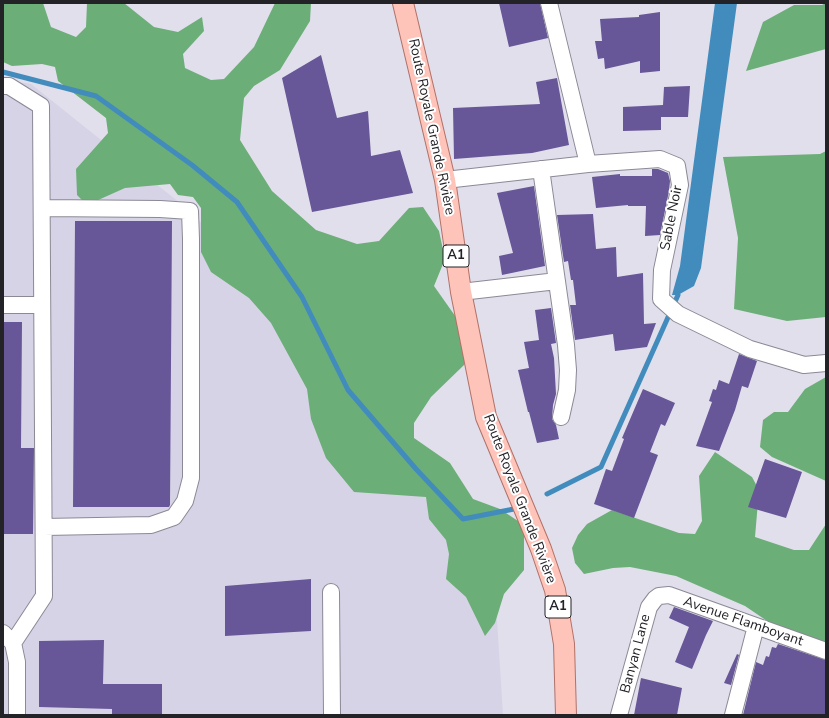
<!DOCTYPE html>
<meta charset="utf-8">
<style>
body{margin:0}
#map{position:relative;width:829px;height:718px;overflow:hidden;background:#e1dfec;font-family:"Nunito Sans",sans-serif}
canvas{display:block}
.frame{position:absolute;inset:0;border:4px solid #232227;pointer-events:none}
</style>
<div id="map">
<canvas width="829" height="718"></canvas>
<div class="frame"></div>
</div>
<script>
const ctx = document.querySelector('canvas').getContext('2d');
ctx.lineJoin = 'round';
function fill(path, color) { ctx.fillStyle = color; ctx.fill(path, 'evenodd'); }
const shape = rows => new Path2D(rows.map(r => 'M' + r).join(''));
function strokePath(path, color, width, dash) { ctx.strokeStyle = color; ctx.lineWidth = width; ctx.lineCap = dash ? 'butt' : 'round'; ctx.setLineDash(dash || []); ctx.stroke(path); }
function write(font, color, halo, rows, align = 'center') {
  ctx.font = font + ' "Nunito Sans",sans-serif'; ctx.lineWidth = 4; ctx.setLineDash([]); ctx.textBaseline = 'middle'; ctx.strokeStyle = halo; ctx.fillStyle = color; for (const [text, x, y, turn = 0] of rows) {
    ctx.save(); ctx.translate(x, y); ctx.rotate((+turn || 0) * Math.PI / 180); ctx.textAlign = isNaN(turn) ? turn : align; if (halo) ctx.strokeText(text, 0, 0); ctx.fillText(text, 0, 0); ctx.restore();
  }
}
fill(shape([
 [3,79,31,84,190,211,491,525,503,715,3,715]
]), '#d7d3e7');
fill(shape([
 [3,3,43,3,51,27,76,37,86,27,87,3,124,3,154,27,178,32,202,17,204,31,183,54,185,68,211,80,224,79,254,47,275,3,311,3,310,21,280,70,254,86,244,98,240,140,272,191,316,230,357,244,379,241,409,208,423,207,439,231,445,259,434,286,458,320,466,349,464,365,431,397,414,423,414,438,450,463,473,499,500,509,524,525,524,570,504,594,495,623,485,636,466,597,446,579,449,554,446,540,429,519,426,497,354,492,326,458,311,419,307,389,271,323,249,298,211,272,201,252,201,208,193,197,178,195,170,184,125,188,87,205,77,195,76,169,108,133,106,118,58,81,55,67,42,64,12,66,3,62],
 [826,3,826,49,746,71,763,22,794,5,822,5],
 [826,151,826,317,787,321,734,309,738,238,723,157,820,154],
 [826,377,826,481,772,457,760,447,763,420,774,412,788,412,805,389],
 [715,452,752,477,759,490,755,537,794,550,809,550,826,524,826,648,776,627,745,606,676,576,630,567,613,568,584,574,575,563,572,548,578,535,587,524,612,510,679,533,695,534,702,521,699,476]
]), '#6cae78');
fill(shape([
 [715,3,737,3,701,268,694,286,678,295,672,295,680,266]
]), '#418cbc');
strokePath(shape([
 [3,72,96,96,192,165,237,202,302,297,348,390,416,469,463,519,514,509],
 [547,494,601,467,678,295]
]), '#418cbc', 5);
fill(shape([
 [499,3,540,3,548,38,509,47],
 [660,12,660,71,640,73,640,61,605,69,604,58,598,59,595,41,602,41,600,19,639,17,639,15],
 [321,55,337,118,368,111,371,156,400,150,413,193,312,212,282,78],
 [557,78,569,145,532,153,454,159,453,108,540,104,536,82],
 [690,86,688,117,661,117,661,130,623,131,623,107,663,105,664,87],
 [652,169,658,169,668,173,670,181,669,191,660,235,645,236,646,206,628,206,628,205,596,208,592,177,620,174,620,176,652,176],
 [534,186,545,266,502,275,499,256,513,253,497,193],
 [593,214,596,249,616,247,617,277,643,273,644,324,656,323,647,347,615,351,613,334,575,340,570,305,576,305,573,280,571,280,568,261,564,262,557,215],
 [75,221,172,221,170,505,169,507,73,507],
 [551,308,556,343,551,344,554,358,556,394,553,405,552,419,556,425,559,439,537,443,529,412,528,412,518,370,529,368,524,342,539,340,535,310],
 [3,322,22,322,21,448,34,448,33,534,3,534],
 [739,354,757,361,748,388,742,386,735,410,719,451,696,446,712,402,709,401,713,389,716,390,719,380,729,384],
 [643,389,675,403,665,426,661,424,650,452,658,455,634,518,594,504,606,469,612,471,624,439,622,438],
 [765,459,802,472,786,518,748,507],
 [311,579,311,631,225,636,225,586],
 [674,607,713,621,706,635,692,669,675,662,689,627,669,618],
 [104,640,103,684,162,684,162,715,112,715,112,709,39,707,39,641],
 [778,644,826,660,826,715,743,715,756,662,763,665,766,656,769,657,772,647,776,648],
 [737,654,739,655,731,685,724,683],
 [641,678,682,688,677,715,634,715]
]), '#675698');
const minor = shape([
 [549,3,588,164],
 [3,86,9,86,41,106,44,596,13,643],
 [541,169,566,345,568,370,567,390,561,417],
 [445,180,588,164,660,159,677,166,680,185,662,270,661,299,678,314,750,349,804,365,826,363],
 [42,208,160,209,190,211,191,239,191,478,185,501,174,517,151,525,44,527],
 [461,292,557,281],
 [3,305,42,305],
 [331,592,332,715],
 [3,633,13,643,17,662,17,715],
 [619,715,649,607,655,599,659,596,669,595,826,651],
 [733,715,756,626]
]);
const major = shape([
 [403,3,445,180,461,292,486,417,541,549,555,590,564,644,566,715]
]);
strokePath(minor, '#8b8995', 18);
strokePath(major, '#b17167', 22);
strokePath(minor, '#fff', 16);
strokePath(major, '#fec3b9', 20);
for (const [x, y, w] of [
 [456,256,26],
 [558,607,26]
]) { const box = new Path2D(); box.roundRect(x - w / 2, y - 11, w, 22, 3); ctx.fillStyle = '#fff'; ctx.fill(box); strokePath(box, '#232227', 1); }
write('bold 13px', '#232227', null, [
 ["A1",456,256],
 ["A1",558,607]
]);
write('14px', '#232227', '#fff', [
 ["Route Royale Grande Rivière",431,127,78],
 ["Sable Noir",672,218,-79],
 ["Route Royale Grande Rivière",519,499,69],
 ["Avenue Flamboyant",743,622,19],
 ["Banyan Lane",636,654,-75]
]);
</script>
